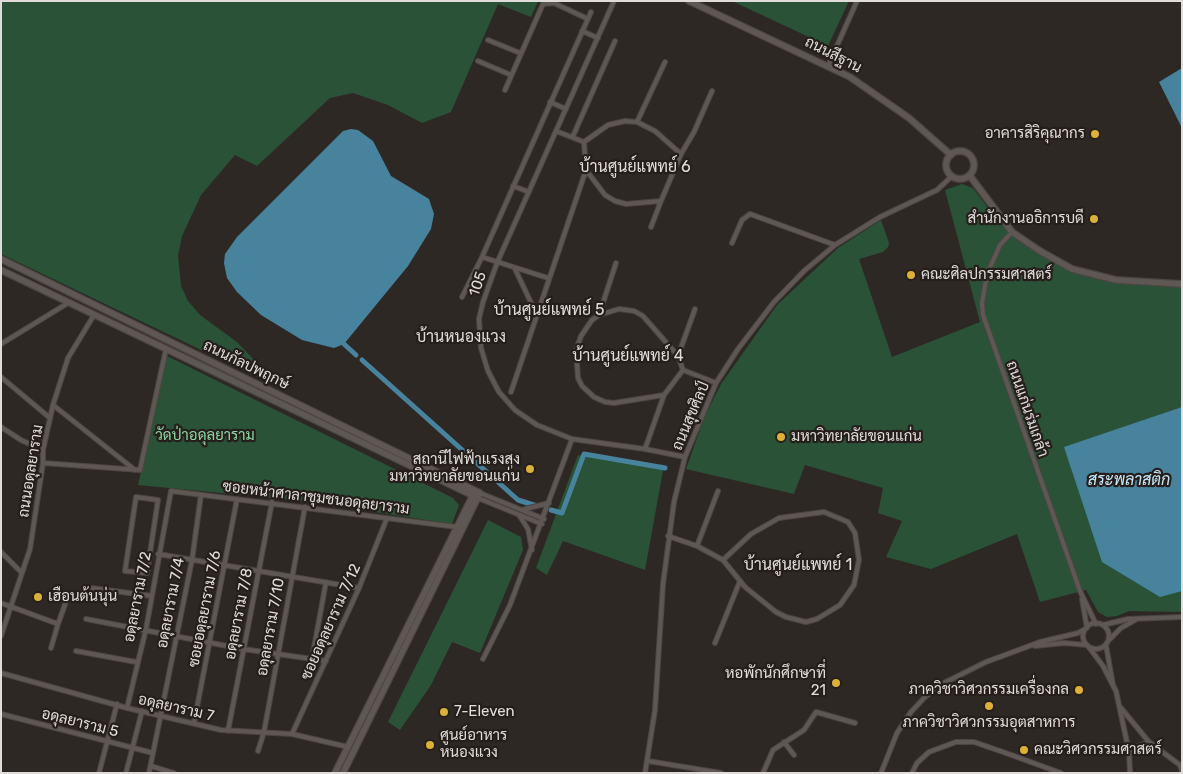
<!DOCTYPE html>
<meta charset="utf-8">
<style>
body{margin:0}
#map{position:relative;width:1183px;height:774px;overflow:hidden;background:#2e2825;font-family:Rubik,sans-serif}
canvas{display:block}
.frame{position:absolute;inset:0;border:2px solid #e0dcda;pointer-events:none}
</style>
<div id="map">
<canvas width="1183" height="774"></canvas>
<div class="frame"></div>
</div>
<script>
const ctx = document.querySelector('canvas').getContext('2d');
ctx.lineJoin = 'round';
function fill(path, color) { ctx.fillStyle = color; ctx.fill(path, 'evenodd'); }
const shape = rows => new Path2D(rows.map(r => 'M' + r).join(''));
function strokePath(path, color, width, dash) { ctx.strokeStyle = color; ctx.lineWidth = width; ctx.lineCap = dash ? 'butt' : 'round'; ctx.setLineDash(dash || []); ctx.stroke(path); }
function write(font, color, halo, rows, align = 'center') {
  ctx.font = font + ' Rubik,Sarabun,sans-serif'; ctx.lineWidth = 4.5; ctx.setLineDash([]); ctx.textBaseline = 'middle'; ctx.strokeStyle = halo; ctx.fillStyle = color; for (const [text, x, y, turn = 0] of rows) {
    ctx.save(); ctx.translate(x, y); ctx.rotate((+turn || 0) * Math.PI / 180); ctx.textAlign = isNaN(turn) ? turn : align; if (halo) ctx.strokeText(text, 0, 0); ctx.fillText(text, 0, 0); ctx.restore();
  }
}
fill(shape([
 [1,1,538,1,531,17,498,4,451,112,422,123,388,105,353,93,330,98,257,166,235,155,201,195,182,236,178,256,181,286,188,301,200,315,237,342,257,363,272,384,1,254],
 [732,1,849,1,828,46],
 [962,184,973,188,988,208,1016,239,1072,269,1089,275,1182,284,1182,612,1129,611,1117,616,1107,617,1098,612,1086,590,1040,602,1017,534,931,569,886,557,902,521,878,513,883,488,805,465,794,494,686,469,704,418,721,384,777,305,838,248,881,220,889,243,888,247,883,252,859,259,892,357,980,322,945,190],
 [167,356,453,498,459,505,452,524,305,501,138,485],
 [578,455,664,465,645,570,563,541,547,575,536,568],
 [488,520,521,537,523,550,480,653,452,642,431,685,400,730,388,722]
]), '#2a5237');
fill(shape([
 [1182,68,1182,128,1159,82],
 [351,129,358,130,373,141,391,176,429,199,434,214,431,229,408,266,353,333,344,344,334,348,302,340,261,315,237,292,227,278,224,263,225,254,237,237,343,131],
 [1182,407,1182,591,1160,597,1102,562,1064,447]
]), '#48839e');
strokePath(shape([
 [344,344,356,355],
 [362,360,518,500,537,506],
 [551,510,562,513,584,454,665,468]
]), '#48839e', 5);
const street = shape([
 [614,1,497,263,483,302,479,319,481,348,488,371,499,392,515,410,537,425,572,439,645,449,685,457],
 [582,31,598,38],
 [488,40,520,53],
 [478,61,511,75],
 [828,66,857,1],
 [505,90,543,4,554,3,588,19],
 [550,102,566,109],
 [625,121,637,122,655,131,681,154,661,201,626,204,615,201,605,195,586,170,584,142,608,125,625,121],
 [637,122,665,62],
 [556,131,584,142],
 [573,136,615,41],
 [681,154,694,132,712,91],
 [513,186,529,192],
 [651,227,661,201],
 [1012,232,1000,245,987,274,982,303,983,315,1080,591,1096,624],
 [732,243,742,220,750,214,835,245],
 [482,257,548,278],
 [515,269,536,313],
 [462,297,482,257,591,12],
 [599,315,619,309,634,311,643,316,678,356,683,370,664,395,614,403,605,402,594,397,582,386,578,378,576,350,581,336,592,320,599,315,616,263],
 [1,344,68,303],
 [678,356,695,309],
 [683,370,716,383],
 [1,377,50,418],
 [511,392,586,170],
 [53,405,135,470],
 [1,427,21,440,43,450],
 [645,449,664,395],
 [43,463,140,470,166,349],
 [480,493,544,519],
 [136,497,158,500,147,573,125,571,136,497],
 [478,498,542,524],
 [525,509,549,503],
 [519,515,528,529,532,550],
 [668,536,697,546,723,560,745,587,776,612,786,617,806,622,817,619,840,605,854,585,859,560,855,533,848,522,824,512,779,518,751,534,723,560],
 [697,546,718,491],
 [1,552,22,573],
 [158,554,359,588],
 [91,588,152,596],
 [1,603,58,624,68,596],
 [86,619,243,649,326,661],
 '1083 636a13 13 0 1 1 26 0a13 13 0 1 1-26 0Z',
 [1103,625,1128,619,1182,617],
 [1,636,30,549,43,463,43,450,53,405,68,358,94,315],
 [1109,640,1121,628,1137,619],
 [715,643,740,581],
 [1106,645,1113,685],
 [1035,646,1064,643,1087,645],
 [1088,646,1103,666,1116,691,1129,752,1130,773],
 [51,648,58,624],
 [76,651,136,662],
 [312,659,326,582],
 [483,659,510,605,572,439],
 [1,673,127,708,221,730,292,734,348,747],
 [127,708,146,629,171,491,457,527],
 [1121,708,1149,742],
 [1,714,153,753],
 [194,723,237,499],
 [228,731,272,502],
 [292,734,359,588,387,518],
 [784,742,794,755],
 [258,751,264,732,305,507],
 [1129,752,1135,747,1149,742,1180,765,1182,771],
 [648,761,721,773],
 [151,766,174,773],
 [99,773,117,704],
 [126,773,142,711],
 [149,773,192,560,201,495],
 [645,773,655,710,663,584,674,502,685,457,716,383,738,349,774,302,804,271,835,245,880,217,937,190,951,177],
 [763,773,773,750,804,730,816,712,855,723],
 [881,773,897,733,911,712,925,697,942,684,986,662,1040,642,1078,633,1087,628,1082,599],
 [912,773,917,763,929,752,956,742,974,742,1003,752,1061,773]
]);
const secondary = shape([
 [689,1,850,77,909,118,951,155],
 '946 165a14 14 0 1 1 28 0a14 14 0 1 1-28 0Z',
 [970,176,1012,232,1040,251,1072,269,1116,280,1182,284],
 [1,259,480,493,343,773],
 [1,270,478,498],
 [335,773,474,493]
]);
strokePath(street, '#4b4643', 6);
strokePath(secondary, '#4b4643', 8);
strokePath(street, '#5f5753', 4);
strokePath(secondary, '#5f5753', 5.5);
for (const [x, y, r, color] of [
 [1095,134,5,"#ddb133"],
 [1094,219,5,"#ddb133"],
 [911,275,5,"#ddb133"],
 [781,437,5,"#ddb133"],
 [530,469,5,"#ddb133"],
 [38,597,5,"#ddb133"],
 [836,683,5,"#ddb133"],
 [1079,690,5,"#ddb133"],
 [989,706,5,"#ddb133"],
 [444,712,5,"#ddb133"],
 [430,745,5,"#ddb133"],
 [1024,750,5,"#ddb133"]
]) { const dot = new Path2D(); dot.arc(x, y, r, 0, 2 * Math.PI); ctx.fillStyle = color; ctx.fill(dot); strokePath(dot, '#251e1b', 2); }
write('15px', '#e0dcda', '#251e1b', [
 ["ถนนสีฐาน",833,55,27],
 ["105",478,284,-71],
 ["ถนนกัลปพฤกษ์",246,365,26],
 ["ถนนแก่นร่มเกล้า",1027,409,71],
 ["ถนนสุขศิลป์",691,416,-67],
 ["ถนนอดุลยาราม",31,471,-81],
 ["ซอยหน้าศาลาชุมชนอดุลยาราม",316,498,7],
 ["อดุลยาราม 7/2",138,597,-79],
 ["อดุลยาราม 7/4",171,603,-79],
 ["ซอยอดุลยาราม 7/6",205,609,-79],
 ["อดุลยาราม 7/8",239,614,-79],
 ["ซอยอดุลยาราม 7/12",331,622,-66],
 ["อดุลยาราม 7/10",271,627,-80],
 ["อดุลยาราม 7",176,708,13],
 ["อดุลยาราม 5",80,723,14]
]);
write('15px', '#e0dcda', '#251e1b', [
 ["อาคารสิริคุณากร",1085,134,"right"],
 ["สำนักงานอธิการบดี",1084,219,"right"],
 ["คณะศิลปกรรมศาสตร์",921,275],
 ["มหาวิทยาลัยขอนแก่น",791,437],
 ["สถานีไฟฟ้าแรงสูง",520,460,"right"],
 ["มหาวิทยาลัยขอนแก่น",520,477,"right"],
 ["เฮือนต้นนุ่น",48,597],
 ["หอพักนักศึกษาที่",826,674,"right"],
 ["21",826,691,"right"],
 ["ภาควิชาวิศวกรรมเครื่องกล",1069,690,"right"],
 ["7-Eleven",454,712],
 ["ภาควิชาวิศวกรรมอุตสาหการ",989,723,"center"],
 ["ศูนย์อาหาร",440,736],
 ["หนองแวง",440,753],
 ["คณะวิศวกรรมศาสตร์",1034,750]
], 'left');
write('15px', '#8cd6a2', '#251e1b', [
 ["วัดป่าอดุลยาราม",205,436]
]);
write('16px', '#e0dcda', '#251e1b', [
 ["บ้านศูนย์แพทย์ 6",635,167],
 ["บ้านศูนย์แพทย์ 5",549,310],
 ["บ้านหนองแวง",461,337],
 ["บ้านศูนย์แพทย์ 4",628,356],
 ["บ้านศูนย์แพทย์ 1",798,565]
]);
write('italic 16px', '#c6e7f8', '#251e1b', [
 ["สระพลาสติก",1129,480]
]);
</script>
